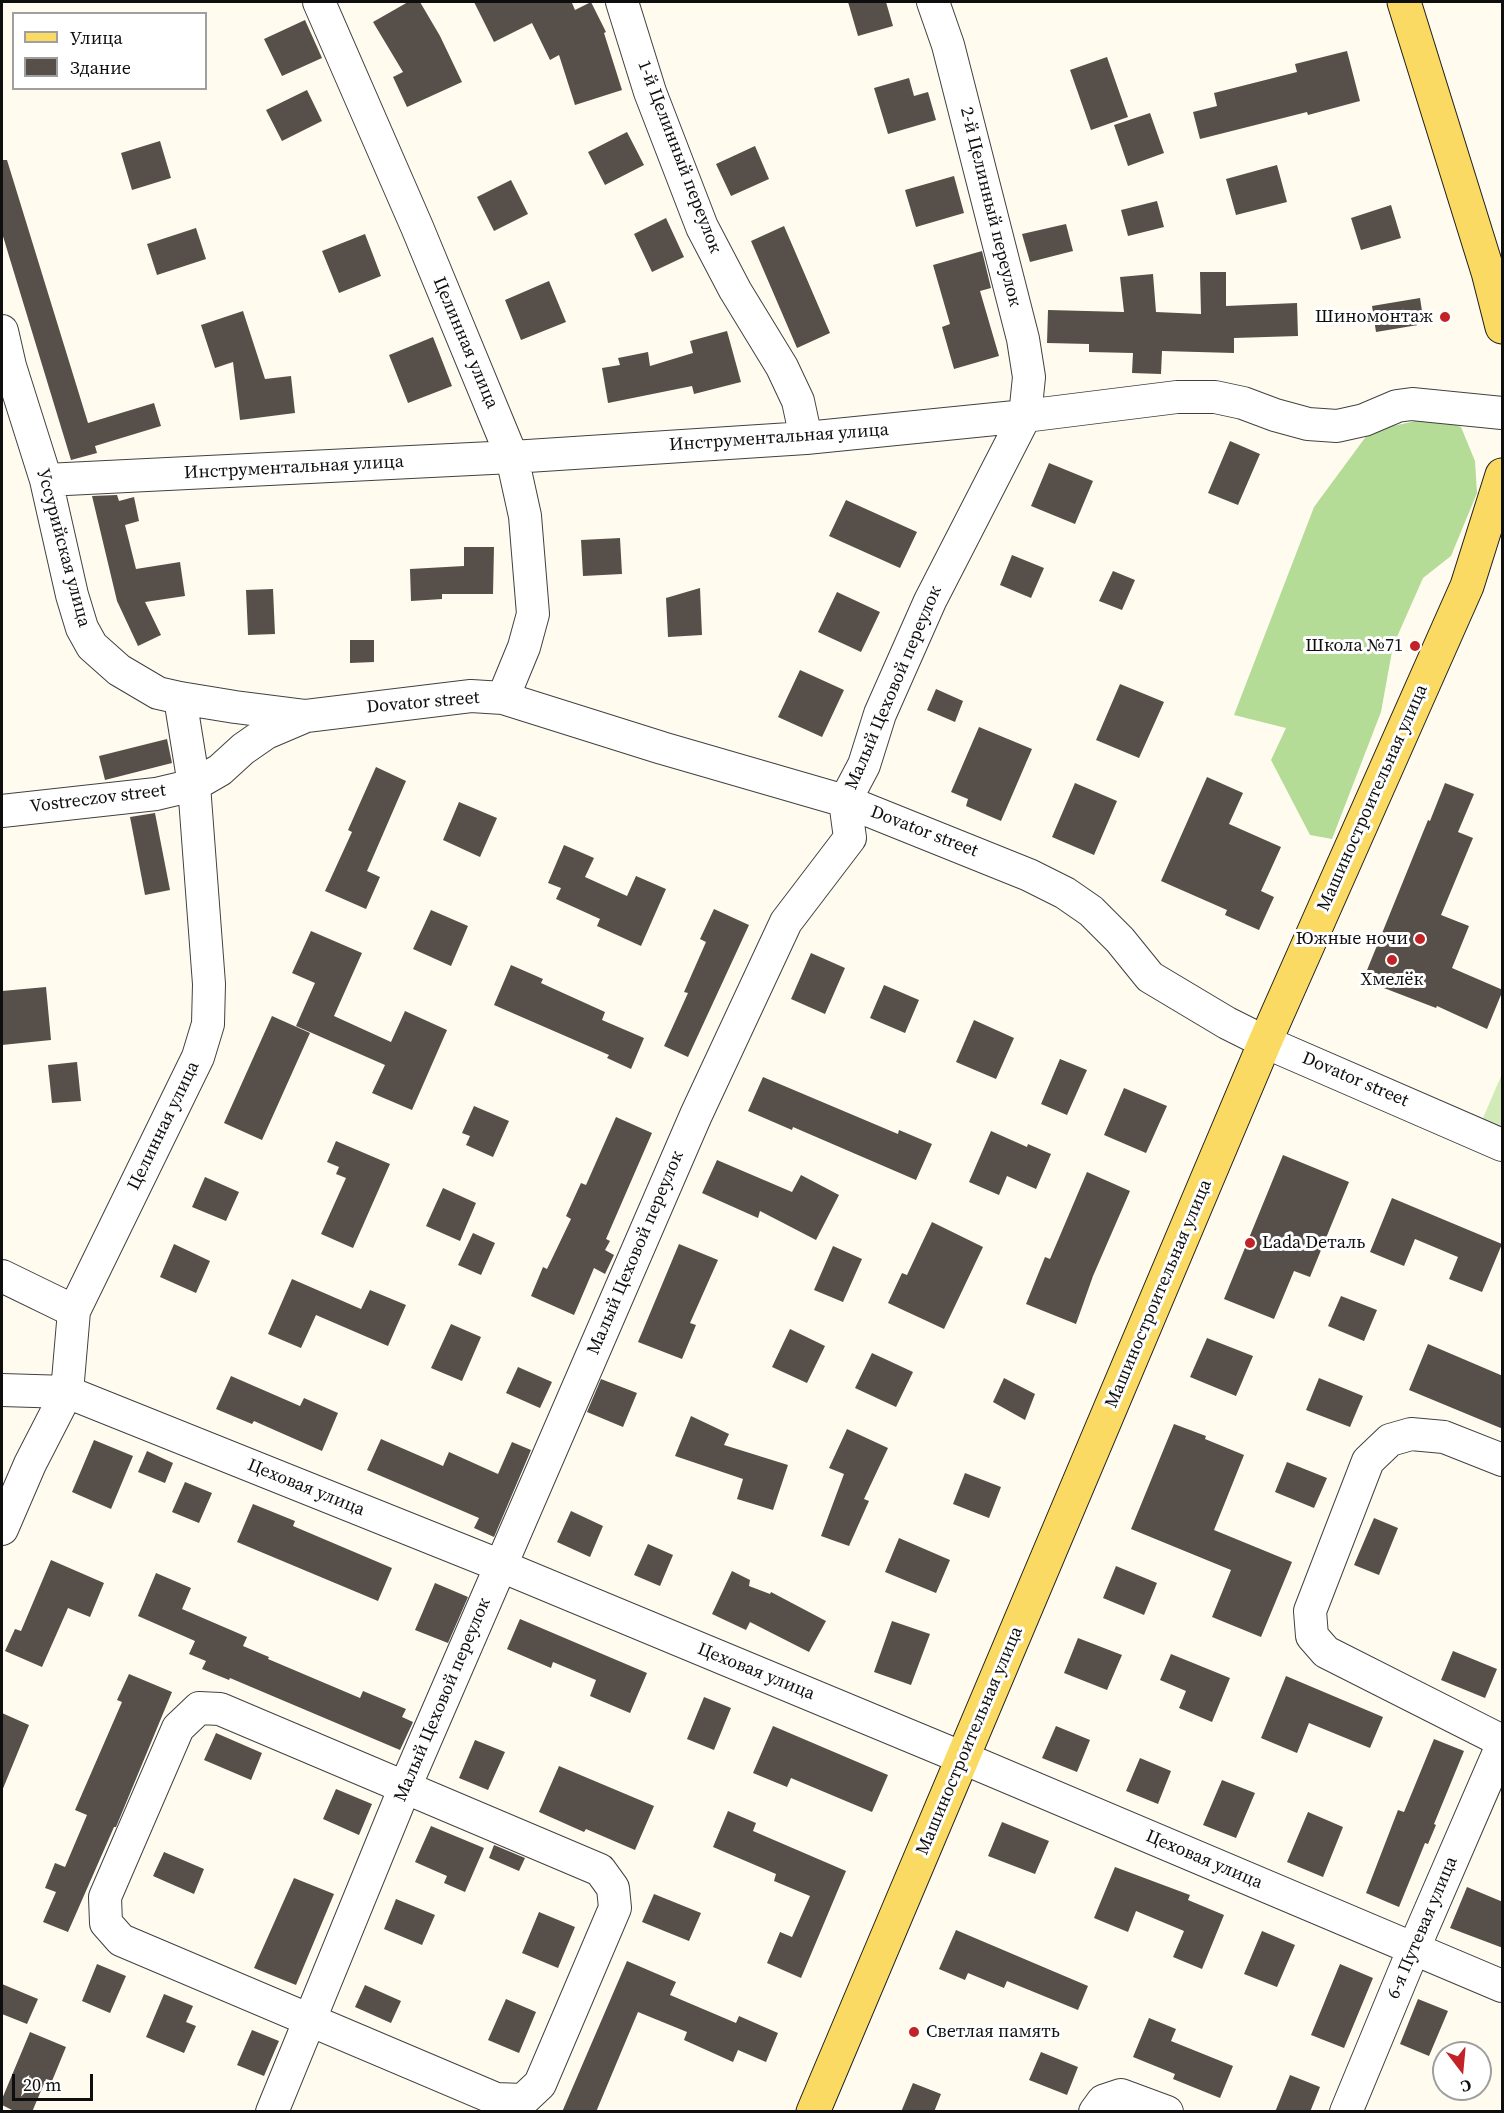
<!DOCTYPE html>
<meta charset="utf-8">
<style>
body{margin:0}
#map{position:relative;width:1504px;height:2113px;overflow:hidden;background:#fffcef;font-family:"Source Serif 4",serif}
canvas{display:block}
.frame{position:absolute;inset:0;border:3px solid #0e0e0e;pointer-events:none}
.legend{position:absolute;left:12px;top:12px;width:195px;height:78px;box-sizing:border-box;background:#fff;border:2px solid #9f9f9f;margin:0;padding:8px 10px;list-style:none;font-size:18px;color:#0e0e0e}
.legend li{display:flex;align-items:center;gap:12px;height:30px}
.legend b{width:30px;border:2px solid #9f9f9f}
.north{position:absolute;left:1432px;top:2041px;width:60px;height:60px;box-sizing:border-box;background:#fff;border:2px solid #9f9f9f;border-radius:50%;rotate:164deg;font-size:16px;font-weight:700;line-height:24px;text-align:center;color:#0e0e0e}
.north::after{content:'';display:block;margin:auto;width:21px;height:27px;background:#c22326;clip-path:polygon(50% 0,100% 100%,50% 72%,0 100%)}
.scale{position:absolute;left:12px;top:2074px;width:81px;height:27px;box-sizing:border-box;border:3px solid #0e0e0e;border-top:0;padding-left:8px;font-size:18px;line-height:21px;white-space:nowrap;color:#0e0e0e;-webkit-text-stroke:4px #fff;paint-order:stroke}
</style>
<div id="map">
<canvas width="1504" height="2113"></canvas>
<div class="frame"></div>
<ul class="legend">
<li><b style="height:8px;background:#fbda63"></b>Улица</li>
<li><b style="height:16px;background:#574f4a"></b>Здание</li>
</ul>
<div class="north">С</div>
<div class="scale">20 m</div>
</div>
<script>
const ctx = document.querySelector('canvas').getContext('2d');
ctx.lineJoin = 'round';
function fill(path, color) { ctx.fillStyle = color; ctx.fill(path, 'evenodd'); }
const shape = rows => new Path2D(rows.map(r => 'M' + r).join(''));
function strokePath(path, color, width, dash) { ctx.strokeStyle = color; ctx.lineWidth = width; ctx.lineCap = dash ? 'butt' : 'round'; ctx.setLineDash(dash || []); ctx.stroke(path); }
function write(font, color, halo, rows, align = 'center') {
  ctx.font = font + ' "Source Serif 4",serif'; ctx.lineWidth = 6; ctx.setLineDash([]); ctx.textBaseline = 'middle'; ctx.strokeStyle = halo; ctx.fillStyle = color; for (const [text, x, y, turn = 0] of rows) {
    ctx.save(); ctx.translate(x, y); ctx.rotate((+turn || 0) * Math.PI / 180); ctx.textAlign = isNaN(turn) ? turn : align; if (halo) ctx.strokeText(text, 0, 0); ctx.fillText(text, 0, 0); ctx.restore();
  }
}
fill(shape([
 [1502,1074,1502,1126,1483,1118]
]), '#d1eab8');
fill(shape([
 [1434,417,1461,427,1475,461,1477,493,1451,556,1423,578,1393,646,1381,712,1332,839,1310,835,1271,760,1286,728,1234,715,1314,507,1370,431]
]), '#b4dc97');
fill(shape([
 [408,2,420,2,440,36,462,82,407,107,393,77,403,72,373,22],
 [474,2,575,2,572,3,575,10,591,2,606,32,604,33,622,90,575,105,559,55,550,60,532,23,494,42],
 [848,2,886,2,893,26,858,36],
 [305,20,322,58,282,76,264,39],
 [1347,51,1360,101,1308,115,1307,112,1200,139,1193,112,1217,106,1214,93,1297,72,1295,64],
 [1107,57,1128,117,1091,130,1070,70],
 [909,78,914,96,928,92,936,120,888,134,874,88],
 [307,90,322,121,282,141,266,110],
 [1150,113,1164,153,1128,166,1114,125],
 [627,132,644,165,605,185,588,152],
 [160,141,171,178,132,190,121,153],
 [755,146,769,179,731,196,716,164],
 [2,160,7,160,88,423,154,403,161,426,95,446,97,453,71,460,2,233],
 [1277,165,1287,202,1236,215,1226,179],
 [954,176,964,213,916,227,905,190],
 [511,180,528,214,494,231,477,197],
 [1157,201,1164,227,1128,236,1121,210],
 [1391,205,1401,238,1361,250,1351,218],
 [666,218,684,257,652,272,634,234],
 [1066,224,1073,251,1030,262,1022,234],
 [784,226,830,333,797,348,751,241],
 [196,228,206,259,157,275,147,244],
 [365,234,381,276,339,293,322,251],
 [982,251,991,288,980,291,999,356,954,369,942,327,950,324,933,265],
 [1200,272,1226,272,1226,306,1297,303,1298,336,1234,338,1234,353,1162,351,1161,374,1132,373,1133,353,1089,352,1089,344,1047,343,1048,310,1124,312,1120,277,1153,274,1156,312,1201,314],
 [549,281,566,322,521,340,505,300],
 [1420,298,1424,324,1376,332,1372,306],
 [243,311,265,379,291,376,295,413,240,420,233,362,215,368,201,325],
 [727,331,741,382,694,394,692,386,608,403,602,368,620,365,618,358,648,352,650,366,693,353,690,341],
 [433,337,452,386,408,403,389,355],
 [1230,441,1260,454,1238,505,1208,493],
 [1049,463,1093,481,1075,524,1031,506],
 [117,495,119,501,134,497,139,521,125,525,136,569,180,562,185,596,145,602,161,635,138,646,117,601,92,496],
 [846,500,917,532,900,568,829,536],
 [620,538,622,574,583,576,581,540],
 [464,547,494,547,493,594,442,594,442,599,411,601,410,569,464,566],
 [1012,555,1044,568,1031,598,1000,585],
 [1113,571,1135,580,1122,610,1099,601],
 [700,588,702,635,668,637,666,598],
 [273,589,275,634,248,635,246,590],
 [837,592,880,612,861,652,818,632],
 [350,640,374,640,374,662,350,663],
 [800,670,844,690,822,737,778,717],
 [1120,684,1164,702,1139,758,1096,740],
 [936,689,963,701,955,722,927,710],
 [979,727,1032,749,1001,821,966,806,968,799,951,792],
 [167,739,172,763,105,780,99,756],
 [376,767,406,781,367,871,380,877,366,909,325,891,352,832,348,830],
 [1207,777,1243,793,1229,824,1281,847,1261,891,1274,897,1259,930,1225,915,1227,910,1161,881],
 [1075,783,1117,801,1094,855,1052,837],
 [1445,783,1474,794,1458,832,1473,838,1441,915,1469,926,1452,968,1503,990,1487,1029,1437,1006,1436,1008,1363,980,1428,820,1430,821],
 [459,802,497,818,480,857,443,840],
 [155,813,170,890,145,895,130,817],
 [564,845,594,858,585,877,627,896,636,876,666,889,641,946,597,926,600,919,556,899,561,888,548,883],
 [714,909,749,925,688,1057,664,1046,688,993,684,992,706,942,700,939],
 [431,910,468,926,451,966,413,949],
 [311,931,362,953,334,1016,391,1042,405,1011,447,1030,412,1110,372,1093,385,1065,296,1026,315,983,292,973],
 [811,953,845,968,825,1014,791,999],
 [511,965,543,979,541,983,605,1012,602,1020,644,1038,631,1069,607,1058,609,1055,494,1005],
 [884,985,919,1000,905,1033,870,1018],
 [46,987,51,1040,2,1045,2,991],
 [272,1016,310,1033,262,1140,224,1123],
 [974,1020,1014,1038,996,1079,956,1062],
 [1060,1059,1087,1070,1067,1115,1041,1104],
 [77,1062,81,1101,52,1103,48,1065],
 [763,1077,898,1134,899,1130,932,1144,916,1180,793,1127,792,1130,748,1111],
 [1124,1088,1167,1106,1146,1153,1104,1135],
 [474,1106,509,1121,493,1157,466,1145,470,1136,462,1133],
 [616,1117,652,1133,606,1239,610,1241,605,1250,614,1255,605,1274,594,1268,574,1315,531,1296,543,1267,547,1269,571,1219,566,1216,581,1183,586,1185],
 [991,1131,1027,1147,1028,1144,1051,1154,1036,1189,1007,1176,999,1195,969,1182],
 [336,1141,390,1164,353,1248,321,1234,346,1178,336,1174,339,1167,327,1162],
 [1283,1155,1349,1182,1310,1277,1294,1271,1274,1319,1224,1299],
 [717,1160,792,1192,801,1175,839,1195,816,1240,760,1211,758,1218,702,1193],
 [1087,1172,1130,1191,1093,1276,1076,1324,1026,1304,1045,1257,1050,1259],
 [205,1177,239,1192,226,1221,192,1207],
 [443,1188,476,1203,460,1241,426,1226],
 [1392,1198,1502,1244,1482,1292,1449,1279,1458,1257,1415,1239,1404,1266,1370,1252],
 [932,1222,983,1247,944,1329,888,1303,902,1273,907,1275],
 [473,1233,495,1243,481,1275,458,1265],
 [174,1244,210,1261,196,1293,160,1277],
 [679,1244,718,1260,690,1323,696,1325,682,1359,638,1342],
 [833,1246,862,1259,843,1302,814,1290],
 [292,1279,361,1309,370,1290,406,1305,388,1346,316,1315,301,1348,268,1334],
 [1341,1296,1377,1310,1364,1341,1328,1326],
 [451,1324,481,1337,462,1381,431,1368],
 [790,1329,825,1346,807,1383,772,1367],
 [1207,1338,1253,1356,1236,1396,1190,1377],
 [1428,1344,1503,1376,1503,1429,1409,1390],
 [872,1353,913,1372,896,1407,855,1388],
 [518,1367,552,1382,540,1408,506,1393],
 [231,1376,300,1406,304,1398,338,1413,322,1451,254,1421,252,1424,216,1409],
 [1004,1378,1035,1394,1025,1420,993,1402],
 [1319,1378,1363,1396,1350,1427,1306,1410],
 [601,1379,637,1393,623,1427,587,1412],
 [691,1416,729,1434,724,1445,788,1465,773,1510,737,1499,743,1479,675,1456],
 [1174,1424,1206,1436,1205,1439,1244,1455,1214,1530,1292,1562,1261,1637,1212,1617,1231,1570,1131,1529],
 [847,1429,888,1448,864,1499,869,1501,849,1546,821,1536,844,1474,829,1468],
 [381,1439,443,1466,449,1452,498,1474,512,1442,531,1450,494,1537,474,1528,479,1518,367,1470],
 [94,1440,133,1456,111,1509,72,1492],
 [147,1451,173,1463,165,1483,138,1472],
 [1287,1462,1327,1478,1314,1508,1275,1492],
 [965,1473,1001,1487,989,1518,953,1504],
 [185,1482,212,1493,199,1523,172,1512],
 [253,1504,295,1521,293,1526,392,1568,378,1601,237,1542],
 [571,1511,603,1526,590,1557,557,1542],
 [1374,1518,1398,1528,1379,1575,1354,1565],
 [899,1538,950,1560,936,1593,885,1572],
 [648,1544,673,1555,660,1586,634,1575],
 [51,1560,104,1583,90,1617,68,1608,42,1667,5,1651,15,1629,21,1631],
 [1116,1566,1157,1583,1144,1615,1103,1598],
 [732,1571,750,1580,749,1586,770,1594,771,1592,826,1621,809,1652,750,1622,746,1630,712,1614],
 [156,1573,191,1588,182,1609,247,1637,243,1646,269,1657,268,1659,360,1698,363,1691,406,1709,402,1717,413,1722,400,1750,230,1678,229,1680,202,1669,206,1661,189,1654,195,1641,138,1616],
 [435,1583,468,1597,448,1643,415,1630],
 [520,1619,647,1673,630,1713,590,1696,596,1680,553,1662,551,1668,507,1649],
 [892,1621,930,1634,911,1685,874,1672],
 [1078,1638,1122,1655,1107,1690,1064,1673],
 [1453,1651,1497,1669,1485,1698,1441,1680],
 [1171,1654,1230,1678,1212,1722,1179,1708,1186,1691,1160,1680],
 [129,1674,172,1692,116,1827,114,1827,68,1932,43,1922,56,1892,45,1888,55,1863,65,1867,87,1815,75,1810,122,1702,117,1700],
 [1286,1676,1383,1717,1370,1748,1309,1723,1297,1753,1261,1738],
 [704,1697,731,1708,714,1750,687,1739],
 [2,1713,29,1725,2,1791],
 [773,1726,888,1775,872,1812,791,1778,787,1787,753,1773],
 [1056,1726,1090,1740,1077,1772,1042,1758],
 [216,1733,262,1753,251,1780,204,1760],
 [1434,1739,1464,1751,1434,1824,1436,1825,1428,1844,1425,1843,1399,1907,1366,1893,1398,1810,1404,1812],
 [475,1740,505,1752,488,1790,459,1778],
 [1140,1758,1171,1771,1158,1804,1126,1791],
 [559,1766,654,1806,635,1850,586,1829,584,1832,539,1812],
 [1222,1780,1255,1793,1236,1838,1203,1825],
 [336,1789,372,1804,359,1835,323,1819],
 [728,1811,756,1823,753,1831,846,1871,801,1978,767,1963,780,1932,792,1937,810,1896,774,1881,776,1874,713,1847],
 [1308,1812,1343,1827,1323,1877,1287,1862],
 [1002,1822,1049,1841,1035,1874,988,1856],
 [431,1826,484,1848,465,1892,444,1883,447,1876,415,1862],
 [494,1845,525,1858,519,1871,489,1858],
 [164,1852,204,1869,194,1894,153,1876],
 [1115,1867,1190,1895,1188,1900,1224,1915,1202,1969,1173,1957,1184,1931,1136,1911,1128,1932,1094,1918],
 [294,1878,334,1894,296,1985,254,1968],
 [1467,1887,1503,1902,1503,1948,1450,1928],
 [654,1894,701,1913,689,1941,642,1922],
 [396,1899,435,1915,422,1945,384,1929],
 [539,1912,575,1927,558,1968,522,1953],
 [956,1930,1088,1986,1078,2010,1007,1981,1004,1988,968,1973,965,1980,939,1969],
 [1262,1931,1295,1945,1277,1987,1244,1974],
 [627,1961,676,1982,670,1995,736,2023,739,2016,778,2033,766,2062,738,2050,733,2062,684,2040,687,2032,638,2012,596,2112,562,2112],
 [97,1964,126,1976,110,2013,82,2001],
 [1340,1964,1373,1978,1344,2048,1311,2035],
 [2,1984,38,1999,27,2024,2,2014],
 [365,1985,401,2001,391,2023,355,2007],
 [164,1994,193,2006,186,2022,196,2026,184,2053,146,2037],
 [506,1999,536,2012,519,2053,488,2040],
 [1418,1999,1448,2011,1429,2056,1400,2044],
 [1149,2018,1176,2029,1171,2041,1233,2066,1220,2098,1173,2079,1175,2074,1133,2057],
 [252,2030,279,2041,264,2076,237,2065],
 [30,2032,66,2047,52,2081,46,2079,32,2112,16,2112,2,2105,2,2099],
 [1041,2052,1078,2067,1067,2095,1029,2080],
 [1290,2075,1320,2087,1310,2112,1275,2112],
 [913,2083,941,2094,934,2112,901,2112]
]), '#574f4a');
const minor = shape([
 [319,2,417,227,512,457,525,516,533,614,524,647,503,698],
 [622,2,650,92,702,227,735,290,782,367,798,401,806,438],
 [2,331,10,366,46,480,72,595,82,628,92,646,119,670,158,693,180,698,235,707,306,716],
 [46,480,512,457,806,438,1025,416,1177,397,1215,397,1243,403,1275,415,1308,424,1337,426,1364,420,1397,406,1412,404,1502,413],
 [2,811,156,794,194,785,220,770,243,749,266,733,306,716,471,696,503,698,662,748,845,801,1029,875,1065,893,1091,911,1120,940,1150,977,1227,1023,1265,1042,1502,1145],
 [2,1276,74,1311],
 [2,1390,67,1392,501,1566,963,1758,1502,1986],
 [1502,1460,1444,1437,1411,1434,1390,1440,1368,1461,1310,1611,1312,1636,1326,1652,1502,1741],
 [2,1529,30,1464,67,1392,74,1311,198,1057,208,1024,209,984,194,785,180,698],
 [199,1708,220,1709,600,1870,613,1888,615,1908,540,2084,523,2100,496,2099,121,1940,106,1923,105,1897,178,1728,199,1708],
 [272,2112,405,1787,696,1115,786,922,850,838,845,801,864,765,880,714,930,601,1025,416,1029,377,1023,339,948,45,933,2],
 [1095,2112,1103,2101,1121,2095,1167,2112],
 [1346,2112,1414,1948,1502,1745]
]);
const primary = shape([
 [1404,2,1488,272,1502,327],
 [813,2112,1265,1042,1467,586,1502,475]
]);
strokePath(minor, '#414141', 34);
strokePath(primary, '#1f1f1f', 35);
strokePath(minor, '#fff', 32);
strokePath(primary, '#fbda63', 33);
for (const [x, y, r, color] of [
 [1445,317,6,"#c22326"],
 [1415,646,6,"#c22326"],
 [1420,939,6,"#c22326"],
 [1392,960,6,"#c22326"],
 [1250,1243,6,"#c22326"],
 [914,2032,6,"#c22326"]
]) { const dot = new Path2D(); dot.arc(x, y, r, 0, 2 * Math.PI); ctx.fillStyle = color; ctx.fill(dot); strokePath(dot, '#fff', 2); }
write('18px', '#0e0e0e', '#fff', [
 ["1-й Целинный переулок",679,157,69],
 ["2-й Целинный переулок",990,207,76],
 ["Целинная улица",465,343,67],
 ["Инструментальная улица",779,438,-4],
 ["Инструментальная улица",294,468,-3],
 ["Уссурийская улица",63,548,75],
 ["Малый Цеховой переулок",894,688,-67],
 ["Dovator street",423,703,-5],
 ["Машиностроительная улица",1373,798,-66],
 ["Vostreczov street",98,799,-7],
 ["Dovator street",924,832,21],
 ["Dovator street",1355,1080,23],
 ["Целинная улица",164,1126,-64],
 ["Малый Цеховой переулок",636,1253,-67],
 ["Машиностроительная улица",1159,1294,-67],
 ["Цеховая улица",306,1488,22],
 ["Цеховая улица",756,1672,22],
 ["Малый Цеховой переулок",443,1700,-67],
 ["Машиностроительная улица",970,1741,-67],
 ["Цеховая улица",1204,1860,23],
 ["6-я Путевая улица",1423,1928,-67]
]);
write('18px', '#0e0e0e', '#fff', [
 ["Шиномонтаж",1433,317],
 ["Школа №71",1403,646],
 ["Южные ночи",1408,939],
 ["Хмелёк",1392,980,"center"],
 ["Lada Dеталь",1262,1243,"left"],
 ["Светлая память",926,2032,"left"]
], 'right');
</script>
